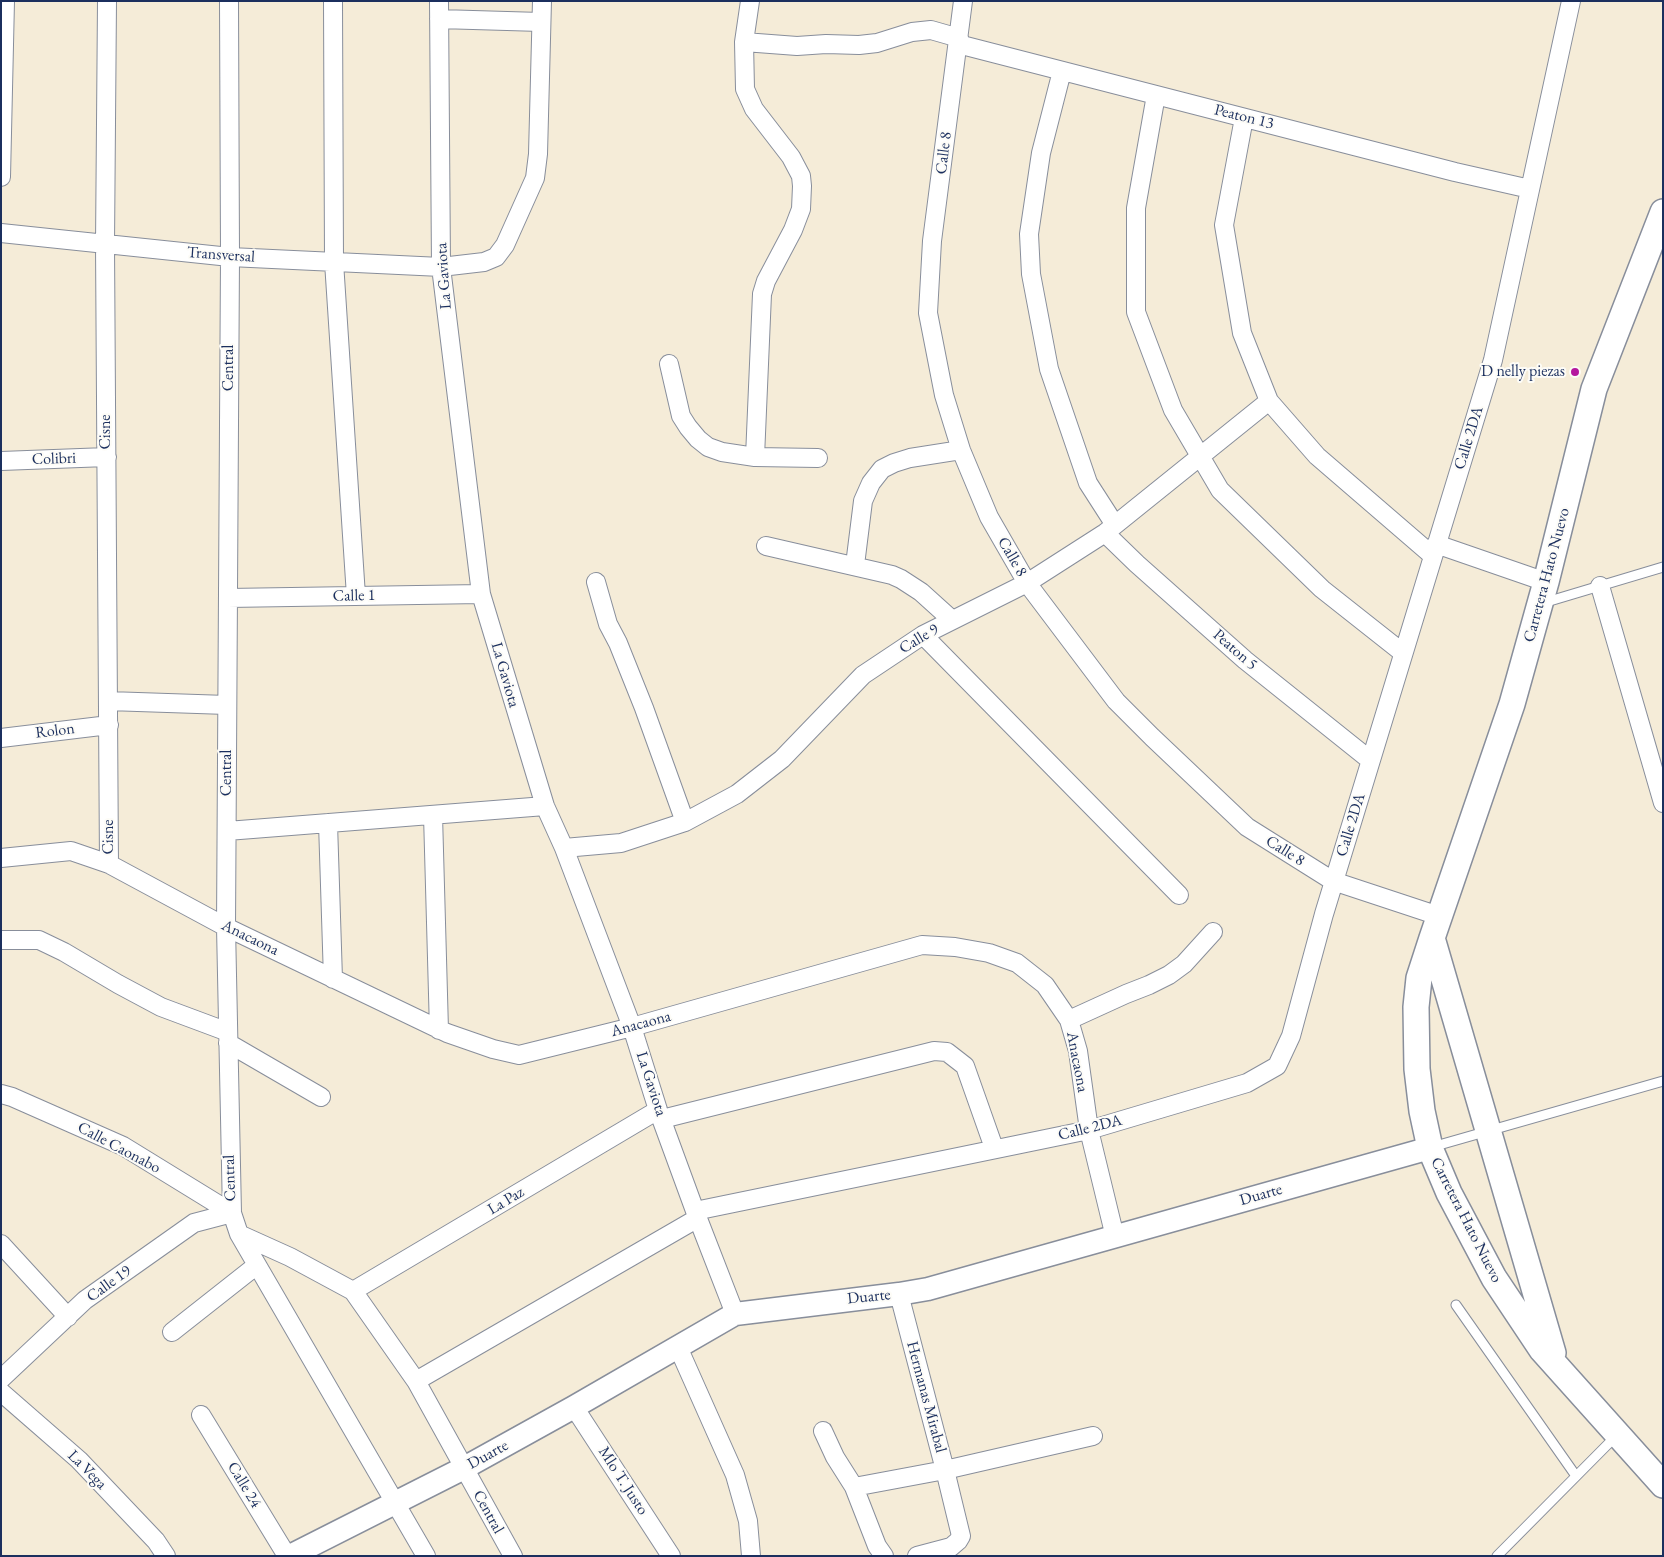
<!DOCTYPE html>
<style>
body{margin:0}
#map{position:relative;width:1664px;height:1557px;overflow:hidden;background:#f5ecd8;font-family:"EB Garamond",serif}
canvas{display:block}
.frame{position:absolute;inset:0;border:2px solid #1b2f5e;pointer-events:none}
</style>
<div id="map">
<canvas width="1664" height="1557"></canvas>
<div class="frame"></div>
</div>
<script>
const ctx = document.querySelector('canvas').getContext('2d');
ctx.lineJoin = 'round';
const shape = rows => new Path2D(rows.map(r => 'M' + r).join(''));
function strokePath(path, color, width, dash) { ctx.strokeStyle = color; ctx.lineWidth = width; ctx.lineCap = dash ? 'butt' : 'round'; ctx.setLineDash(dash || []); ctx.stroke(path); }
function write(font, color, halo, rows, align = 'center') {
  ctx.font = font + ' "EB Garamond",serif'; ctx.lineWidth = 4; ctx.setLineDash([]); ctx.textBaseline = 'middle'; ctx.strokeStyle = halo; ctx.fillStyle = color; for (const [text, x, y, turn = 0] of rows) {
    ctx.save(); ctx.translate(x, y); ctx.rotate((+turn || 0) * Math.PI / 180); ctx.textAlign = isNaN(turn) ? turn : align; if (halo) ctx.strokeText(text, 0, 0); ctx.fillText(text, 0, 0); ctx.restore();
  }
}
const service = shape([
 [1543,603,1663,567],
 [1432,1147,1663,1081],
 [1456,1305,1576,1476],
 [1497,1556,1616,1436]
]);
const minor = shape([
 [107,1,105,245,109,864],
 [229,1,230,257,226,927,232,1213,239,1234,426,1556],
 [333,1,334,262,356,596],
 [439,1,441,267,481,594,545,806,564,848,632,1027,658,1110,695,1211,735,1314],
 [750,1,744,42,745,89,754,109,791,157,801,176,802,186,801,209,793,230,766,281,762,294,755,457],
 [963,1,932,241,928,313,944,395,961,450,989,517,1027,583,1116,701,1152,737,1247,827,1333,881,1439,916],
 [439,19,541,22],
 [744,42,797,46,826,44,859,45,877,43,912,32,931,30,959,38],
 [958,44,1455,172,1530,189],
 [1062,71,1041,153,1029,234,1031,274,1049,369,1088,483,1115,525],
 [1156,95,1136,208,1136,312,1173,410,1220,490,1322,589,1403,653],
 [1244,118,1224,225,1242,333,1269,401,1317,456,1433,556],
 [1,177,5,1],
 [1,233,230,257,441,267,484,262,496,257,505,245,535,178,538,154,542,1],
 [669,364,681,416,688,427,698,439,708,447,722,452,755,457,818,458],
 [1,461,107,457],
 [1105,533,1137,564,1245,660,1370,760],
 [1436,544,1546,582],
 [766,546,892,575,901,579,921,592,952,620],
 [855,565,863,501,871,483,882,469,894,463,910,458,961,450],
 [596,582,608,624,618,643,644,708,685,822],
 [1600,586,1663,803],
 [228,598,481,594],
 [923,635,1179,895],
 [108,701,227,705],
 [1,738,109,725],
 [433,815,439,1030],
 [328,823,333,979],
 [227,831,545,806],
 [564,848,621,843,685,822,737,794,782,759,863,675,923,635,1027,583,1105,533,1269,401],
 [1,858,71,851,109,864,226,927,447,1033,493,1049,519,1055,632,1027,922,945,955,947,989,953,1017,963,1045,985,1069,1020,1078,1051,1089,1130,1115,1237],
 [1,940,39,940,64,952,118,984,161,1007,228,1032],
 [1069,1020,1126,994,1149,985,1169,975,1184,964,1213,932],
 [228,1043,321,1097],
 [1,1094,12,1097,123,1146,232,1213],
 [662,1119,934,1051,947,1052,965,1066,994,1148],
 [695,1211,1089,1130,1247,1083,1277,1066,1291,1036,1324,914,1493,360,1571,1],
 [239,1234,290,1257,353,1291,416,1381,513,1556],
 [1,1244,68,1317],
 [353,1291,658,1110],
 [899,1294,945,1470,1093,1436],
 [172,1332,257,1265],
 [678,1347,735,1475,748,1521,751,1556],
 [1,1379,85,1300,194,1223,232,1213],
 [416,1381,698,1218],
 [1,1392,79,1460,156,1541,166,1556],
 [574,1407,671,1556],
 [201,1415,287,1556],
 [823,1431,835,1457,854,1487,877,1546,884,1556],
 [854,1487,945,1470,961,1536,958,1541,951,1547,917,1556]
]);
const tertiary = shape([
 [290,1556,464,1468,574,1407,735,1314,899,1294,928,1289,1430,1148]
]);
const secondary = shape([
 [1663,212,1594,389,1546,582,1512,704,1432,938,1419,978,1416,1007,1417,1069,1422,1111,1430,1148,1449,1193,1494,1278,1542,1350,1663,1485],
 [1432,938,1553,1353]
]);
strokePath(service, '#888e9b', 11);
strokePath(minor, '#888e9b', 20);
strokePath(tertiary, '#888e9b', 25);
strokePath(secondary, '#888e9b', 28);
strokePath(service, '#fff', 9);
strokePath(minor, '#fff', 18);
strokePath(tertiary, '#fff', 22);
strokePath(secondary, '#fff', 25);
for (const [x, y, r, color] of [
 [1575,372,5,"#b5179e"]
]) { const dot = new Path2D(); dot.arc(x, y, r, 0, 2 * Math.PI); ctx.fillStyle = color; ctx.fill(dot); strokePath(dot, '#fdfcf7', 2); }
write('16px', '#1b2f5e', '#fdfcf7', [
 ["Peaton 13",1244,117,14],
 ["Calle 8",944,153,-83],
 ["Transversal",221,255,4],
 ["La Gaviota",444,276,-94],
 ["Central",229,368,-90],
 ["Cisne",106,432,-90],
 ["Calle 2DA",1469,438,-73],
 ["Colibri",54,459,-2],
 ["Calle 8",1012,557,60],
 ["Carretera Hato Nuevo",1547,575,-75],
 ["Calle 1",354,596,-1],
 ["Calle 9",919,639,-31],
 ["Peaton 5",1235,650,41],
 ["La Gaviota",505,675,74],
 ["Rolon",55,731,-7],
 ["Central",227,773,-90],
 ["Calle 2DA",1351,825,-73],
 ["Cisne",109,837,-90],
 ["Calle 8",1285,851,32],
 ["Anacaona",250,938,26],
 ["Anacaona",641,1024,-15],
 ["Anacaona",1077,1062,79],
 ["La Gaviota",651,1084,72],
 ["Calle 2DA",1090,1128,-14],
 ["Calle Caonabo",119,1148,28],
 ["Central",230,1178,-92],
 ["Duarte",1261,1195,-16],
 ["La Paz",506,1201,-31],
 ["Carretera Hato Nuevo",1466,1220,63],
 ["Calle 19",109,1284,-36],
 ["Duarte",869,1297,-6],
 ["Hermanas Mirabal",926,1397,75],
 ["Duarte",488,1455,-29],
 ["La Vega",87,1470,45],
 ["Mlo T. Justo",623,1481,57],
 ["Calle 24",244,1485,59],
 ["Central",488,1512,61]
]);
write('16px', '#1b2f5e', '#fdfcf7', [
 ["D nelly piezas",1565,372]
], 'right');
</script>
